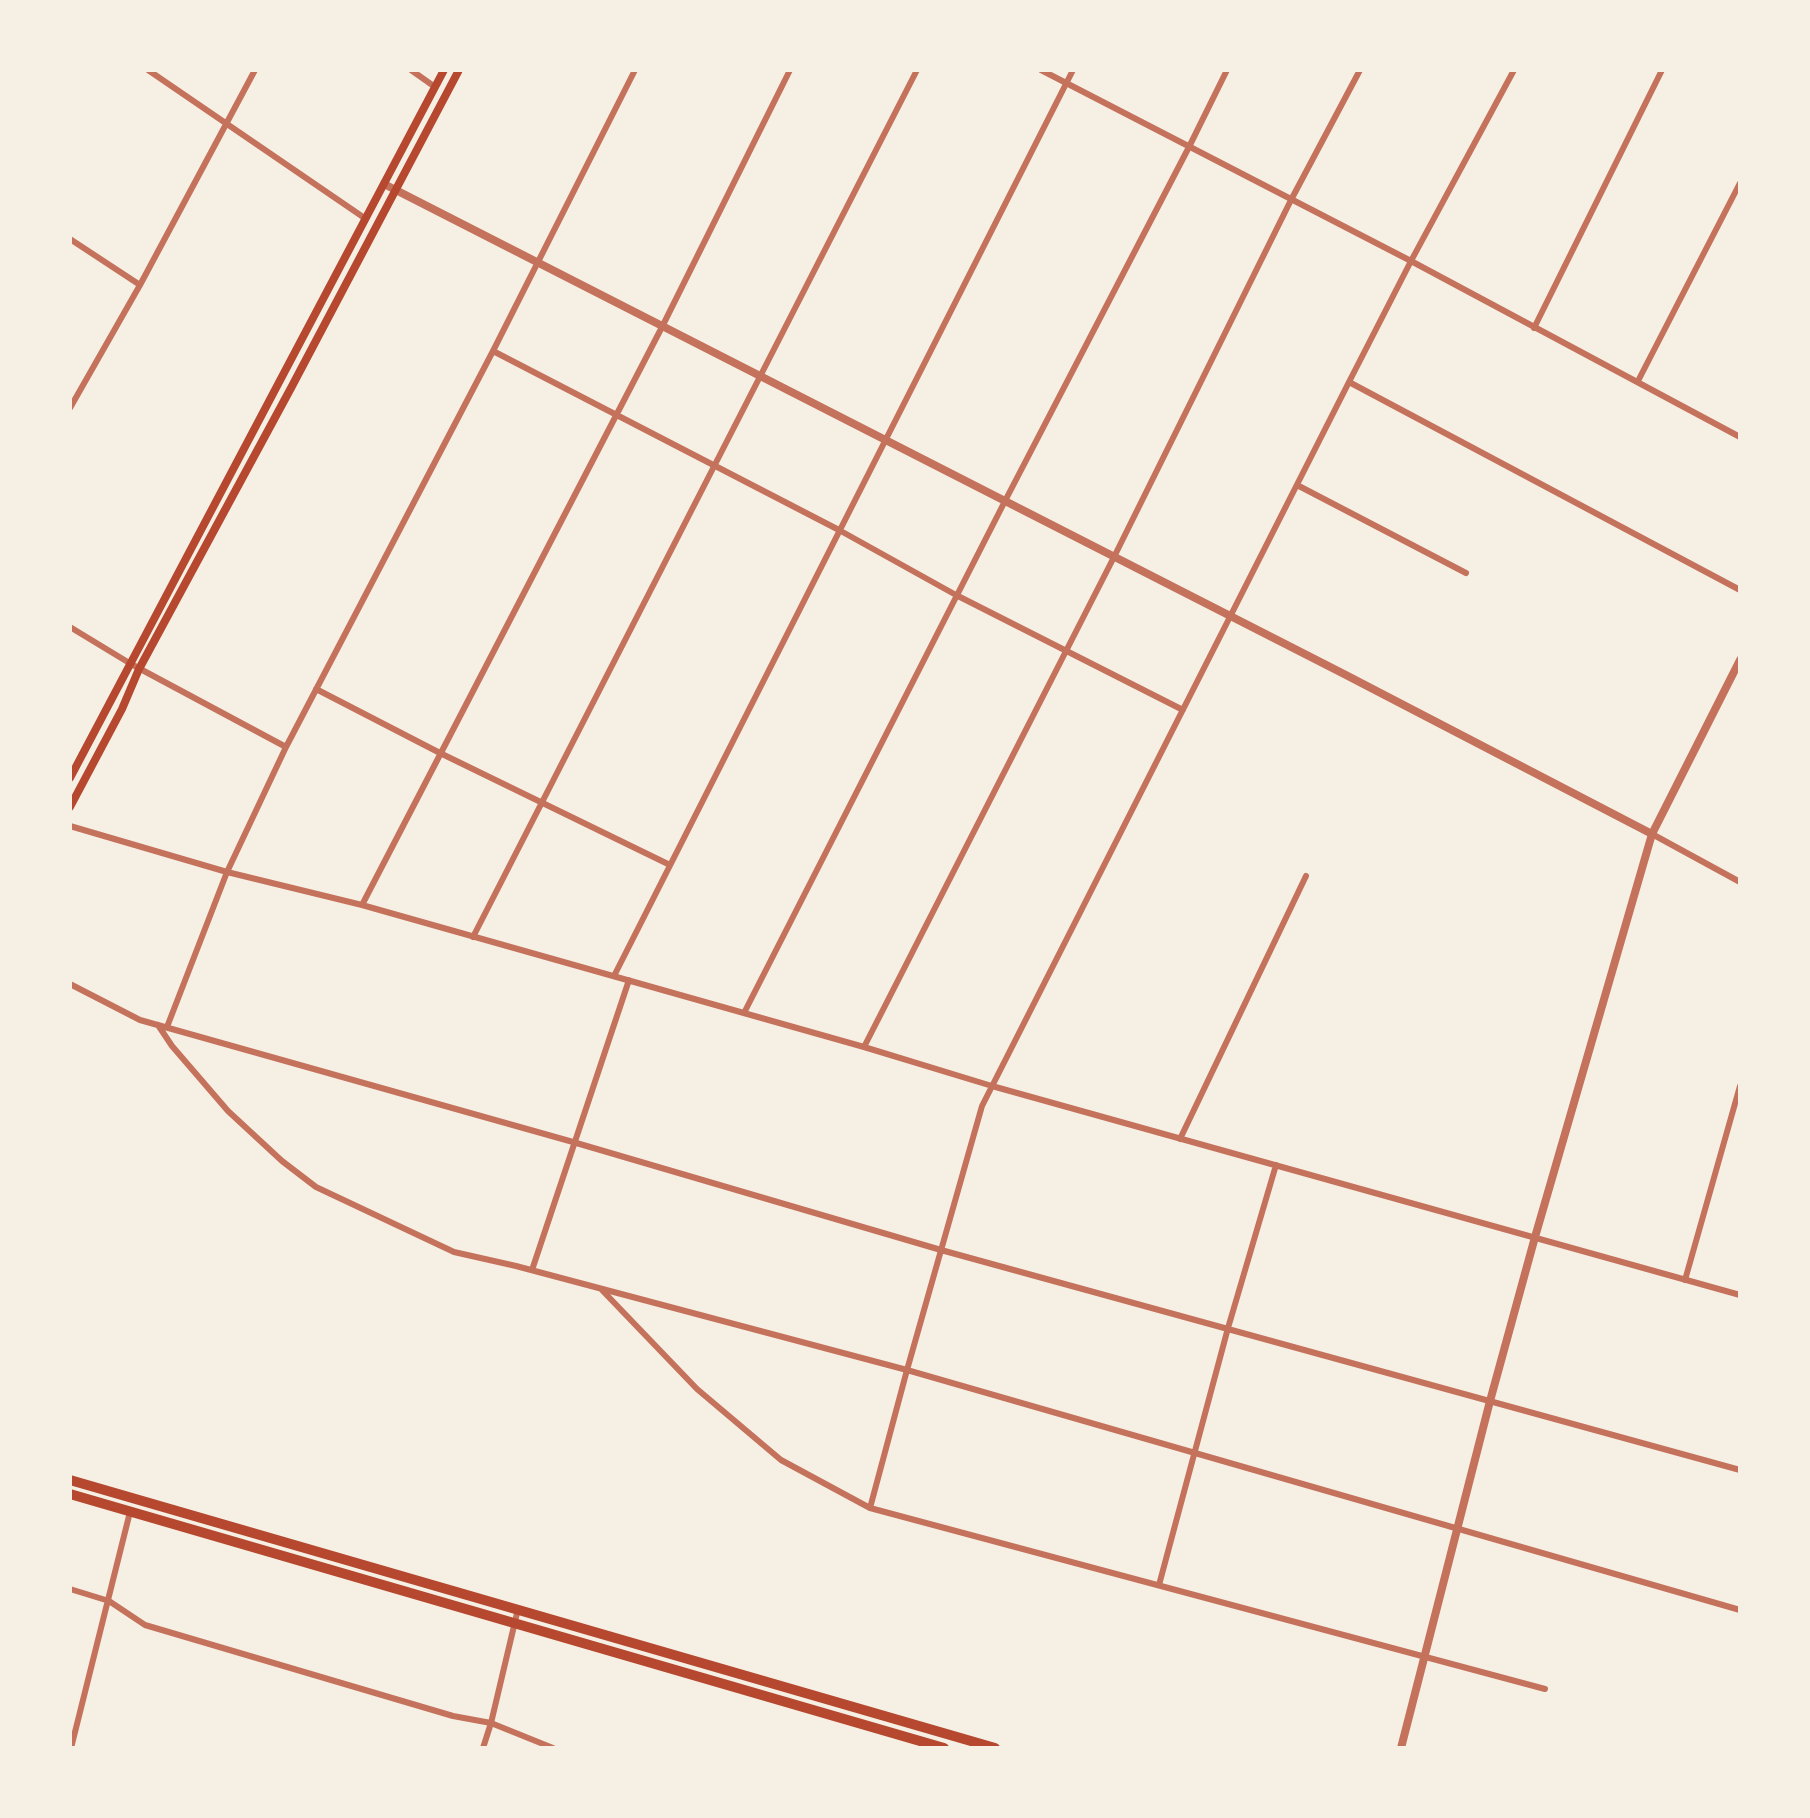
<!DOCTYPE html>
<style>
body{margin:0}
#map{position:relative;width:1810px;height:1818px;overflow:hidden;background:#f6efe4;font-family:Merriweather,serif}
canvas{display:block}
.frame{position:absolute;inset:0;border:72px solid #f6efe4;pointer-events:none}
</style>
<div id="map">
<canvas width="1810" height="1818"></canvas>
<div class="frame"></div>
</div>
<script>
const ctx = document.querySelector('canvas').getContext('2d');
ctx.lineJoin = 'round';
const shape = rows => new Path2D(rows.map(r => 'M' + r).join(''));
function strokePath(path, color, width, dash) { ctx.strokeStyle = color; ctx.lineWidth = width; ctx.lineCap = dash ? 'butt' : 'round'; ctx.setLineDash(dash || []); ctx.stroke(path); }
strokePath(shape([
 [148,70,366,219],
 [411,70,435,87],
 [1041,70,1411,261,1740,437],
 [70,239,140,285],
 [1534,328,1662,70],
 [493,351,839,530,956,595,1183,710],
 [1638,381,1740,183],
 [1349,382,1740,590],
 [70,408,140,285,255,70],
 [1297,485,1466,573],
 [70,627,131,664,286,747],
 [316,689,440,753,670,865],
 [70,826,227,872,362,905,864,1047,992,1086,1740,1295],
 [1652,834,1740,882],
 [362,905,662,327,790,70],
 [473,937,917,70],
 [614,976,1073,70],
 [70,984,140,1020,573,1142,941,1250,1740,1470],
 [744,1013,1005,501,1189,147,1227,70],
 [158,1025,172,1046,228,1111,282,1161,316,1187,454,1252,516,1266,907,1370,1740,1610],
 [167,1027,227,872,286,747,493,351,635,70],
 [864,1047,1114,557,1291,200,1360,70],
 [1180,1139,1306,876],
 [532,1270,629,980],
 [1685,1280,1740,1086],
 [601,1289,697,1389,781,1460,870,1508,1545,1689],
 [870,1508,907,1370,982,1106,1349,382,1411,261,1514,70],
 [1159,1585,1228,1328,1276,1165],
 [70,1589,109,1601,145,1625,453,1716,491,1723,553,1748],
 [71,1748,130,1512],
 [483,1748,491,1723,518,1609]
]), '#c5725c', 6);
strokePath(shape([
 [384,184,1344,674,1652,834],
 [1401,1748,1490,1401,1535,1237,1652,834,1740,660]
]), '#c5725c', 8);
strokePath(shape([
 [70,778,444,70],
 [70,807,122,709,139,669,291,388,459,70]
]), '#b5482f', 8);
strokePath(shape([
 [70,1480,995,1748],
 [70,1494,944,1748]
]), '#b5482f', 10);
</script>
